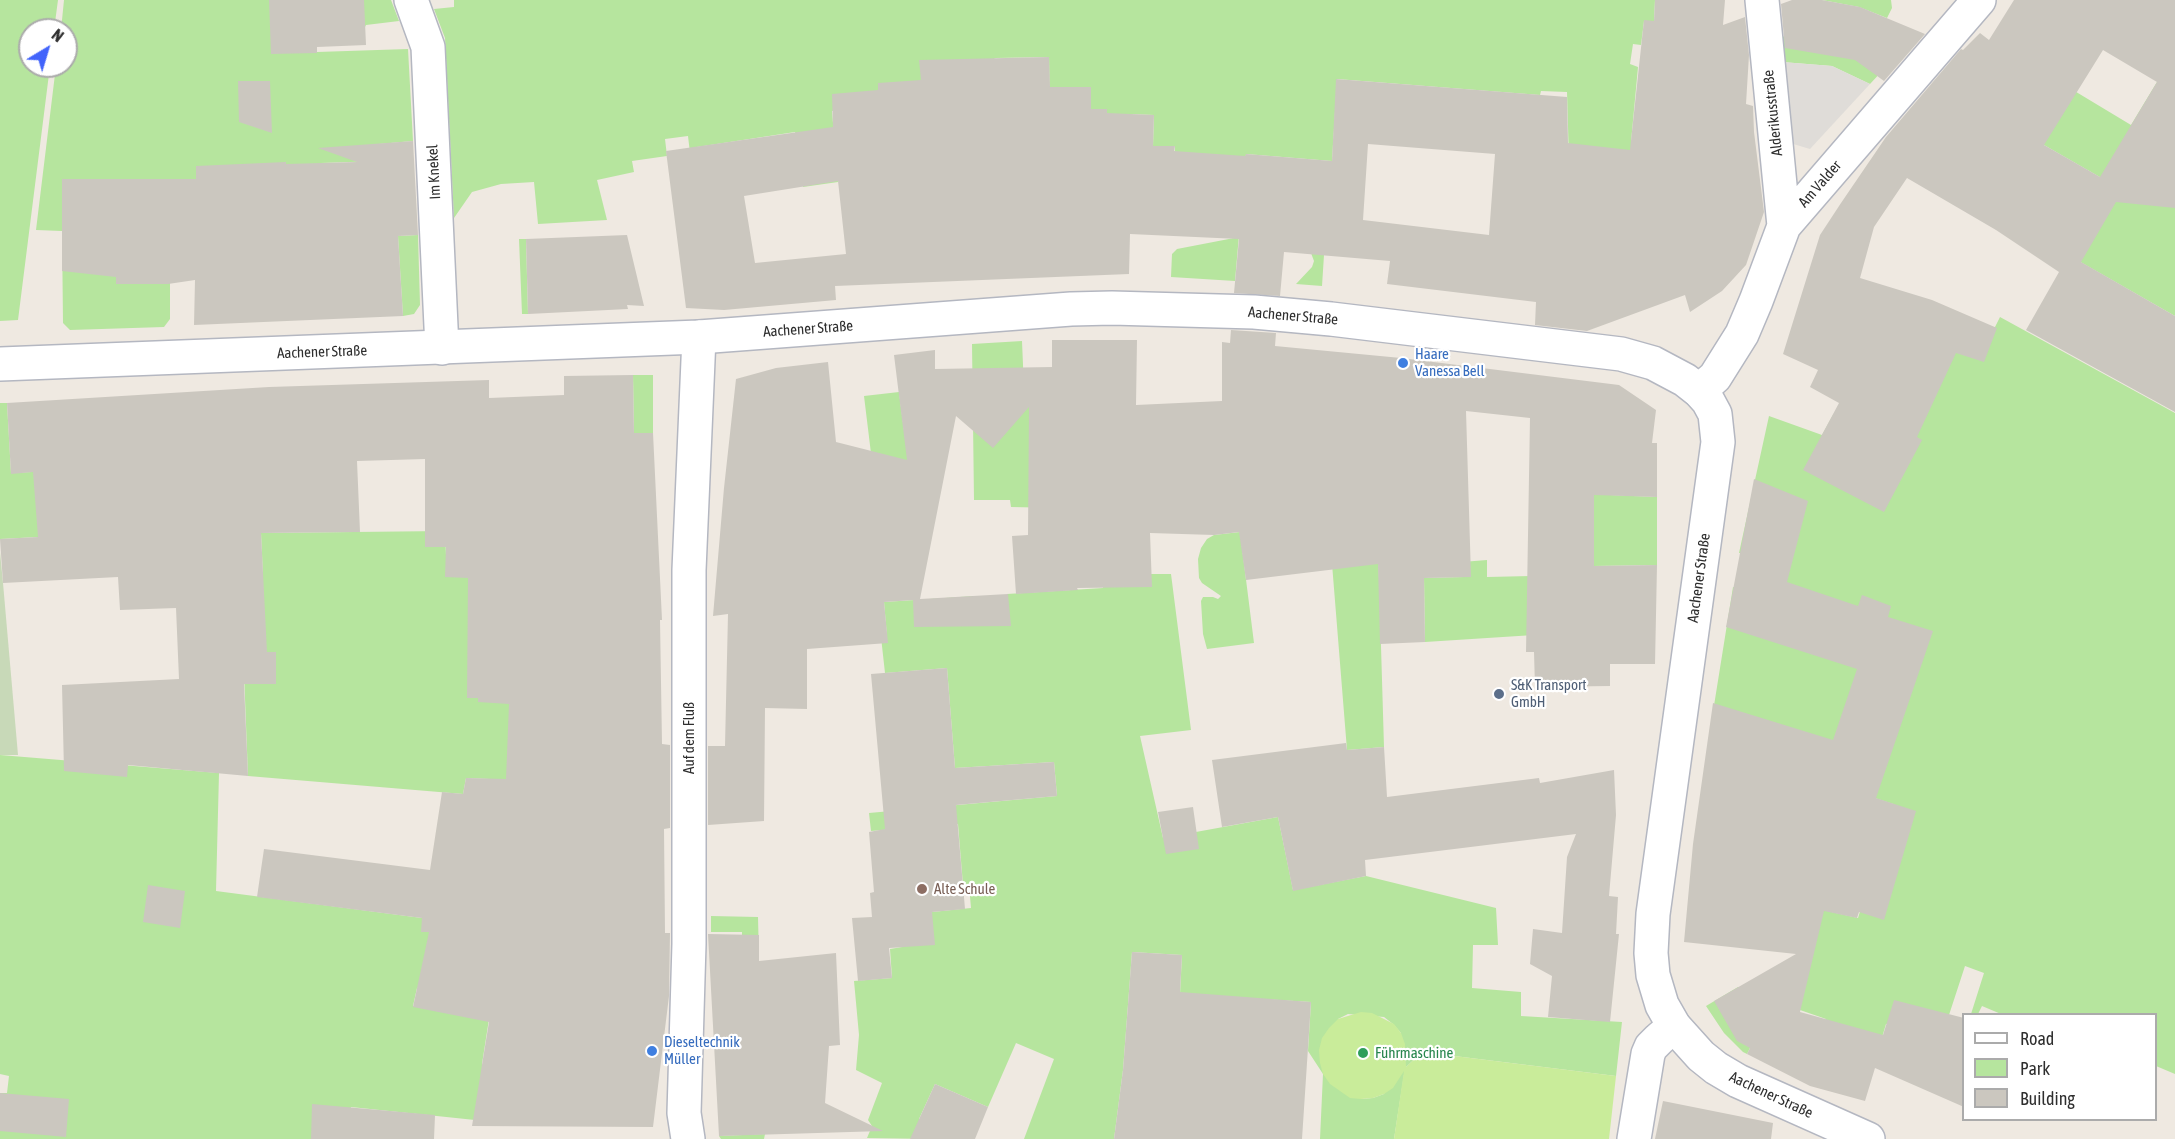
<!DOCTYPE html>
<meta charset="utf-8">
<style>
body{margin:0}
#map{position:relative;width:2175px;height:1139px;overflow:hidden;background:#efe9e1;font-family:"Asap Condensed",sans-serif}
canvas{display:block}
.legend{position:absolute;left:1962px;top:1013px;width:195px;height:108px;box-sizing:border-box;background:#fff;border:2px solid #ababab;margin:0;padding:8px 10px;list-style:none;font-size:18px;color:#2e2e2e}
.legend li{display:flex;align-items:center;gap:12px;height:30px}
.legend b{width:30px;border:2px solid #ababab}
.north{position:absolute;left:18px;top:18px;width:60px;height:60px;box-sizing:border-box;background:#fff;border:2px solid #ababab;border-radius:50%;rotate:38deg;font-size:16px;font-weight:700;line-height:24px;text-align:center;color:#2e2e2e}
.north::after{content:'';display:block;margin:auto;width:21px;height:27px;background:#4264fb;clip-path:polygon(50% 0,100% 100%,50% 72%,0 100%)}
</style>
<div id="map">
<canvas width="2175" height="1139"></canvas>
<ul class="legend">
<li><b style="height:8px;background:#fff"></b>Road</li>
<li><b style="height:16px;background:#b6e59e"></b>Park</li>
<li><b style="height:16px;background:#cbc7bf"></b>Building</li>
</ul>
<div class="north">N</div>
</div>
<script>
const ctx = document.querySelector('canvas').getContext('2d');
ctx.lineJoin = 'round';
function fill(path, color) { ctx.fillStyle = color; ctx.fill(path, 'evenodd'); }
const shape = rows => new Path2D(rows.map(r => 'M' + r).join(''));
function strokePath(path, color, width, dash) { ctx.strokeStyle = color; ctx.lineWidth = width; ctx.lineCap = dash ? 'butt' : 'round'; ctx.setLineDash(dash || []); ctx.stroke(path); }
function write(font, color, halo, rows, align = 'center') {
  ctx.font = font + ' "Asap Condensed",sans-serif'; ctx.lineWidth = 4.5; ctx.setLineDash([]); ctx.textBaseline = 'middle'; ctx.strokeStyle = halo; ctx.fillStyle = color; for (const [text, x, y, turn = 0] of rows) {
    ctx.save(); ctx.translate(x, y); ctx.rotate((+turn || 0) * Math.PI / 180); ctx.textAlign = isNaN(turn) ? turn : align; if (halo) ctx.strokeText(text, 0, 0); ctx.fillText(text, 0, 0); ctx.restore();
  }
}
fill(shape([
 [0,0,58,0,54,30,30,30,30,66,50,66,18,320,0,321],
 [64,0,391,0,399,21,366,25,365,27,316,29,317,52,408,49,413,141,379,144,380,161,321,163,322,218,170,245,170,319,164,327,70,330,63,323,62,231,36,230,56,66,66,66,66,30,61,30],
 [454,0,1655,0,1654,21,1644,21,1641,45,1633,44,1630,64,1638,67,1631,142,1638,174,1569,161,1567,92,1541,91,1540,95,1337,79,1332,161,1246,154,1235,281,1171,277,1172,254,1177,249,1234,238,1173,177,1175,146,1153,146,1154,115,1129,114,1106,122,1106,109,1050,110,1049,57,996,58,879,108,832,111,838,182,803,187,795,132,697,147,690,153,688,136,665,139,667,156,632,161,634,172,597,180,607,220,538,224,534,182,501,184,472,192,454,218,445,38,434,9,454,7],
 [1822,0,1891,0,1892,8,1887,18,1859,7],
 [1780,36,1829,44,1883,70,1870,84,1832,66,1782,62],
 [2048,75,2131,125,2157,82,2175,93,2175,316,2070,256,2112,184,2016,129],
 [418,235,420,305,414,314,403,316,398,236],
 [519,239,526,239,528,314,522,314],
 [1311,253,1324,255,1322,286,1296,284,1312,267,1314,261],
 [2000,317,2175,413,2175,1074,2156,1066,2156,1014,2001,1014,1982,1006,1978,1014,1971,1014,1984,973,1965,966,1948,1018,1886,1024,1880,1044,1824,1028,1826,1019,1800,1010,1810,907,1858,918,1893,804,1708,743,1733,587,1737,588,1743,553,1739,553,1769,416,1822,435,1833,415,1899,385,1995,327],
 [1022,341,1024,389,1060,508,1011,507,1010,500,974,500,972,344],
 [633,375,653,375,653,433,634,433],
 [899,392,908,461,874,478,864,396],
 [0,403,7,403,11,473,112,468,115,533,0,539],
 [1587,494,1657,497,1657,565,1594,566,1594,539],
 [1377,512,1384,747,1347,750,1328,514],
 [445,531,446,555,468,556,468,650,517,704,514,780,466,778,463,794,248,776,243,647,263,576,261,533],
 [1240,532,1254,643,1207,649,1203,634,1201,601,1203,597,1213,597,1218,599,1221,596,1202,583,1199,578,1198,559,1201,548,1207,539,1214,535],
 [1487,560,1487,577,1531,576,1534,635,1425,642,1424,578,1463,577,1462,562],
 [1104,574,1171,574,1191,730,1140,736,1163,838,1278,817,1293,890,1366,876,1496,908,1498,945,1473,945,1472,988,1521,992,1521,1016,1622,1022,1616,1076,1422,1052,1405,1068,1394,1139,1320,1139,1323,1074,1308,1051,1311,1002,1180,994,1182,955,1132,952,1123,1070,1114,1139,1024,1139,1054,1059,1016,1043,988,1107,935,1084,919,1119,930,1139,867,1138,872,1126,868,1120,882,1083,856,1070,859,1035,854,981,892,978,890,949,902,947,932,912,971,908,969,885,963,885,958,824,871,831,869,813,1057,796,1054,762,955,768,947,668,885,673,881,637,887,636,884,602,975,596,987,626,1010,626,1007,620,1007,594,1103,588],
 [1348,1014,1384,1017,1393,1024,1401,1033,1384,1094,1373,1098,1361,1099,1338,1019],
 [0,755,219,773,216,891,422,918,532,930,417,988,413,1006,489,1019,482,1064,494,1122,351,1107,349,1139,0,1139,0,1093,7,1093,9,1076,0,1074],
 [711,916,758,917,759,959,742,961,742,932,711,932],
 [1738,987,1775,998,1747,1054,1743,1052,1724,1033,1706,1006],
 [765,1134,764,1139,721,1139,719,1136]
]), '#b6e59e');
fill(shape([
 [0,552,3,583,18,755,0,755]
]), '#c8d9b8');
fill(shape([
 [1361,1012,1372,1013,1394,1024,1401,1033,1405,1044,1406,1067,1422,1052,1616,1076,1609,1139,1394,1139,1404,1071,1393,1088,1384,1094,1373,1098,1361,1099,1350,1098,1330,1084,1323,1074,1320,1063,1319,1050,1322,1038,1329,1028,1338,1019]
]), '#c9ec9a');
fill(shape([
 [1782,62,1832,66,1870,84,1810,149,1790,143]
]), '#dfdcd8');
fill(shape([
 [269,0,364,0,366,45,317,47,317,53,271,54],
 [1655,0,1725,0,1723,25,1745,17,1749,55,1746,104,1753,106,1754,132,1764,212,1746,265,1722,291,1690,312,1685,295,1587,331,1535,325,1536,302,1387,284,1390,261,1284,252,1280,296,1234,293,1239,239,1130,234,1129,274,835,286,836,300,724,310,686,308,666,151,833,127,832,94,878,90,878,83,921,80,919,60,1049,57,1050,87,1091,87,1091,109,1107,109,1107,113,1154,115,1153,146,1175,146,1174,151,1245,156,1246,154,1332,161,1336,79,1567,97,1568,143,1630,150,1644,20,1654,21],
 [1368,144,1495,154,1489,235,1363,220],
 [838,181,846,254,755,263,744,196],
 [1792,0,1822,0,1860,7,1925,34,1884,81,1855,60,1785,48,1781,4],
 [2014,0,2175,0,2175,208,2116,202,2081,262,2175,316,2175,412,2026,330,2059,272,1996,230,1907,178,1874,227,1860,278,1932,300,1997,328,1984,362,1956,353,1917,437,1922,440,1884,512,1803,470,1839,403,1810,387,1818,370,1783,354,1820,235,1841,203,1886,137,1961,49,1963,50,1980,33,1989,40],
 [2103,50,2157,82,2100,177,2044,145],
 [238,81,270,81,272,133,239,122],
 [413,141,418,235,398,236,403,316,194,325,195,280,168,284,116,284,116,277,62,271,62,179,196,179,196,166,286,162,286,164,357,162,318,148],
 [627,235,644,306,627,305,628,309,528,314,526,239],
 [1231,330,1276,333,1275,346,1401,358,1619,385,1656,410,1652,443,1657,443,1657,497,1594,495,1594,566,1657,565,1655,664,1610,664,1610,686,1535,687,1534,652,1526,652,1530,418,1466,411,1471,577,1424,578,1425,642,1380,644,1378,564,1246,580,1239,532,1214,535,1150,533,1152,587,1077,588,1078,590,1016,594,1012,536,1028,535,1029,407,993,448,956,416,920,599,1008,594,1011,626,914,627,913,600,884,602,888,643,807,649,807,709,765,708,764,821,708,825,708,746,725,746,728,614,713,616,724,488,736,379,776,368,828,362,836,442,907,460,894,355,935,350,935,369,1052,367,1052,340,1137,340,1136,405,1222,401,1222,342,1230,343],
 [633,375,634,433,653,433,662,620,660,620,662,744,670,745,670,828,664,829,665,933,670,933,669,996,653,1127,472,1126,489,1022,413,1007,429,932,421,932,422,918,257,897,264,849,430,870,442,792,463,794,466,778,506,779,509,704,478,702,478,698,467,698,468,578,445,577,446,547,425,547,425,459,357,461,360,532,261,533,267,652,276,652,276,684,244,684,248,776,128,765,127,777,64,771,62,685,179,679,176,608,120,610,118,577,3,583,0,539,38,537,33,472,11,474,7,403,269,387,489,380,489,398,564,395,564,376],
 [1754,479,1808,501,1787,582,1858,606,1862,595,1891,606,1888,617,1933,631,1876,798,1916,811,1884,920,1859,912,1857,918,1824,911,1800,1012,1883,1035,1894,1000,1964,1018,1964,1107,1875,1068,1865,1101,1810,1086,1747,1054,1750,1048,1737,1041,1714,1001,1796,954,1684,942,1693,844,1713,703,1833,740,1857,669,1726,627],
 [947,668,955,768,1054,762,1057,796,956,805,965,909,932,912,935,945,889,948,892,978,858,981,852,918,872,917,870,893,874,892,869,832,885,829,871,674],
 [1346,743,1347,750,1384,747,1387,797,1539,778,1540,783,1614,770,1616,815,1609,896,1618,897,1616,934,1619,934,1610,1022,1548,1017,1552,976,1530,964,1533,929,1562,933,1567,857,1576,834,1365,860,1366,876,1293,891,1278,817,1222,827,1212,760],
 [1193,807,1199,849,1166,854,1158,812],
 [148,885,185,891,180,928,143,922],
 [708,934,759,935,759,961,836,953,840,1045,829,1046,825,1103,883,1131,719,1136],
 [1132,952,1182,955,1180,992,1311,1002,1302,1139,1114,1139,1123,1070],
 [935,1084,988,1107,975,1139,910,1139],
 [0,1093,69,1099,66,1137,0,1131],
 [1663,1101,1773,1123,1771,1139,1655,1139],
 [312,1104,435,1115,434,1139,311,1139]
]), '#cbc7bf');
const minor = shape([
 [411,0,428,47,442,348],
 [1762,0,1784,226],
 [1699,391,1715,377,1742,334,1756,301,1784,226,1979,0],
 [688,1139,684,1113,689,944,689,570,699,337],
 [1634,1139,1648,1054,1651,1047,1659,1039,1674,1026]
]);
const tertiary = shape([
 [0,364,699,337,1071,309,1112,308,1254,312,1331,319,1621,354,1653,363,1685,380,1699,391,1708,401,1715,414,1718,442,1653,914,1651,953,1653,975,1662,1005,1674,1026,1701,1056,1716,1068,1738,1081,1868,1139]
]);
strokePath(minor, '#b4b7c1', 36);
strokePath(tertiary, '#b4b7c1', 36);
strokePath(minor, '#fff', 33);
strokePath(tertiary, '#fff', 33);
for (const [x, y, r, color] of [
 [1403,363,6,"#3f7fe0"],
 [1499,694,6,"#5c6f8a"],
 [922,889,6,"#8d6e63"],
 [652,1051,6,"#3f7fe0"],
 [1363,1053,6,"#2e9e5b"]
]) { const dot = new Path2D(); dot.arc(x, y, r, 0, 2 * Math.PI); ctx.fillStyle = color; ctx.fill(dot); strokePath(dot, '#fff', 2); }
write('15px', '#2e2e2e', '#fff', [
 ["Alderikusstraße",1773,113,-96],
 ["Im Knekel",434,172,-93],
 ["Am Valder",1820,184,-49],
 ["Aachener Straße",1293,316,5],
 ["Aachener Straße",808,329,-4],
 ["Aachener Straße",322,352,-2],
 ["Aachener Straße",1699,578,-82],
 ["Auf dem Fluß",689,738,-90],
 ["Aachener Straße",1771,1095,25]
]);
write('15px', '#366cbe', '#fff', [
 ["Haare",1415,354],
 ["Vanessa Bell",1415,371],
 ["Dieseltechnik",664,1042],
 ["Müller",664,1059]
], 'left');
write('15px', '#4e5e75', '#fff', [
 ["S&K Transport",1511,685],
 ["GmbH",1511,702]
], 'left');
write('15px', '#785e54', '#fff', [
 ["Alte Schule",934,889]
], 'left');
write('15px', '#27864d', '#fff', [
 ["Führmaschine",1375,1053]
], 'left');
</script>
